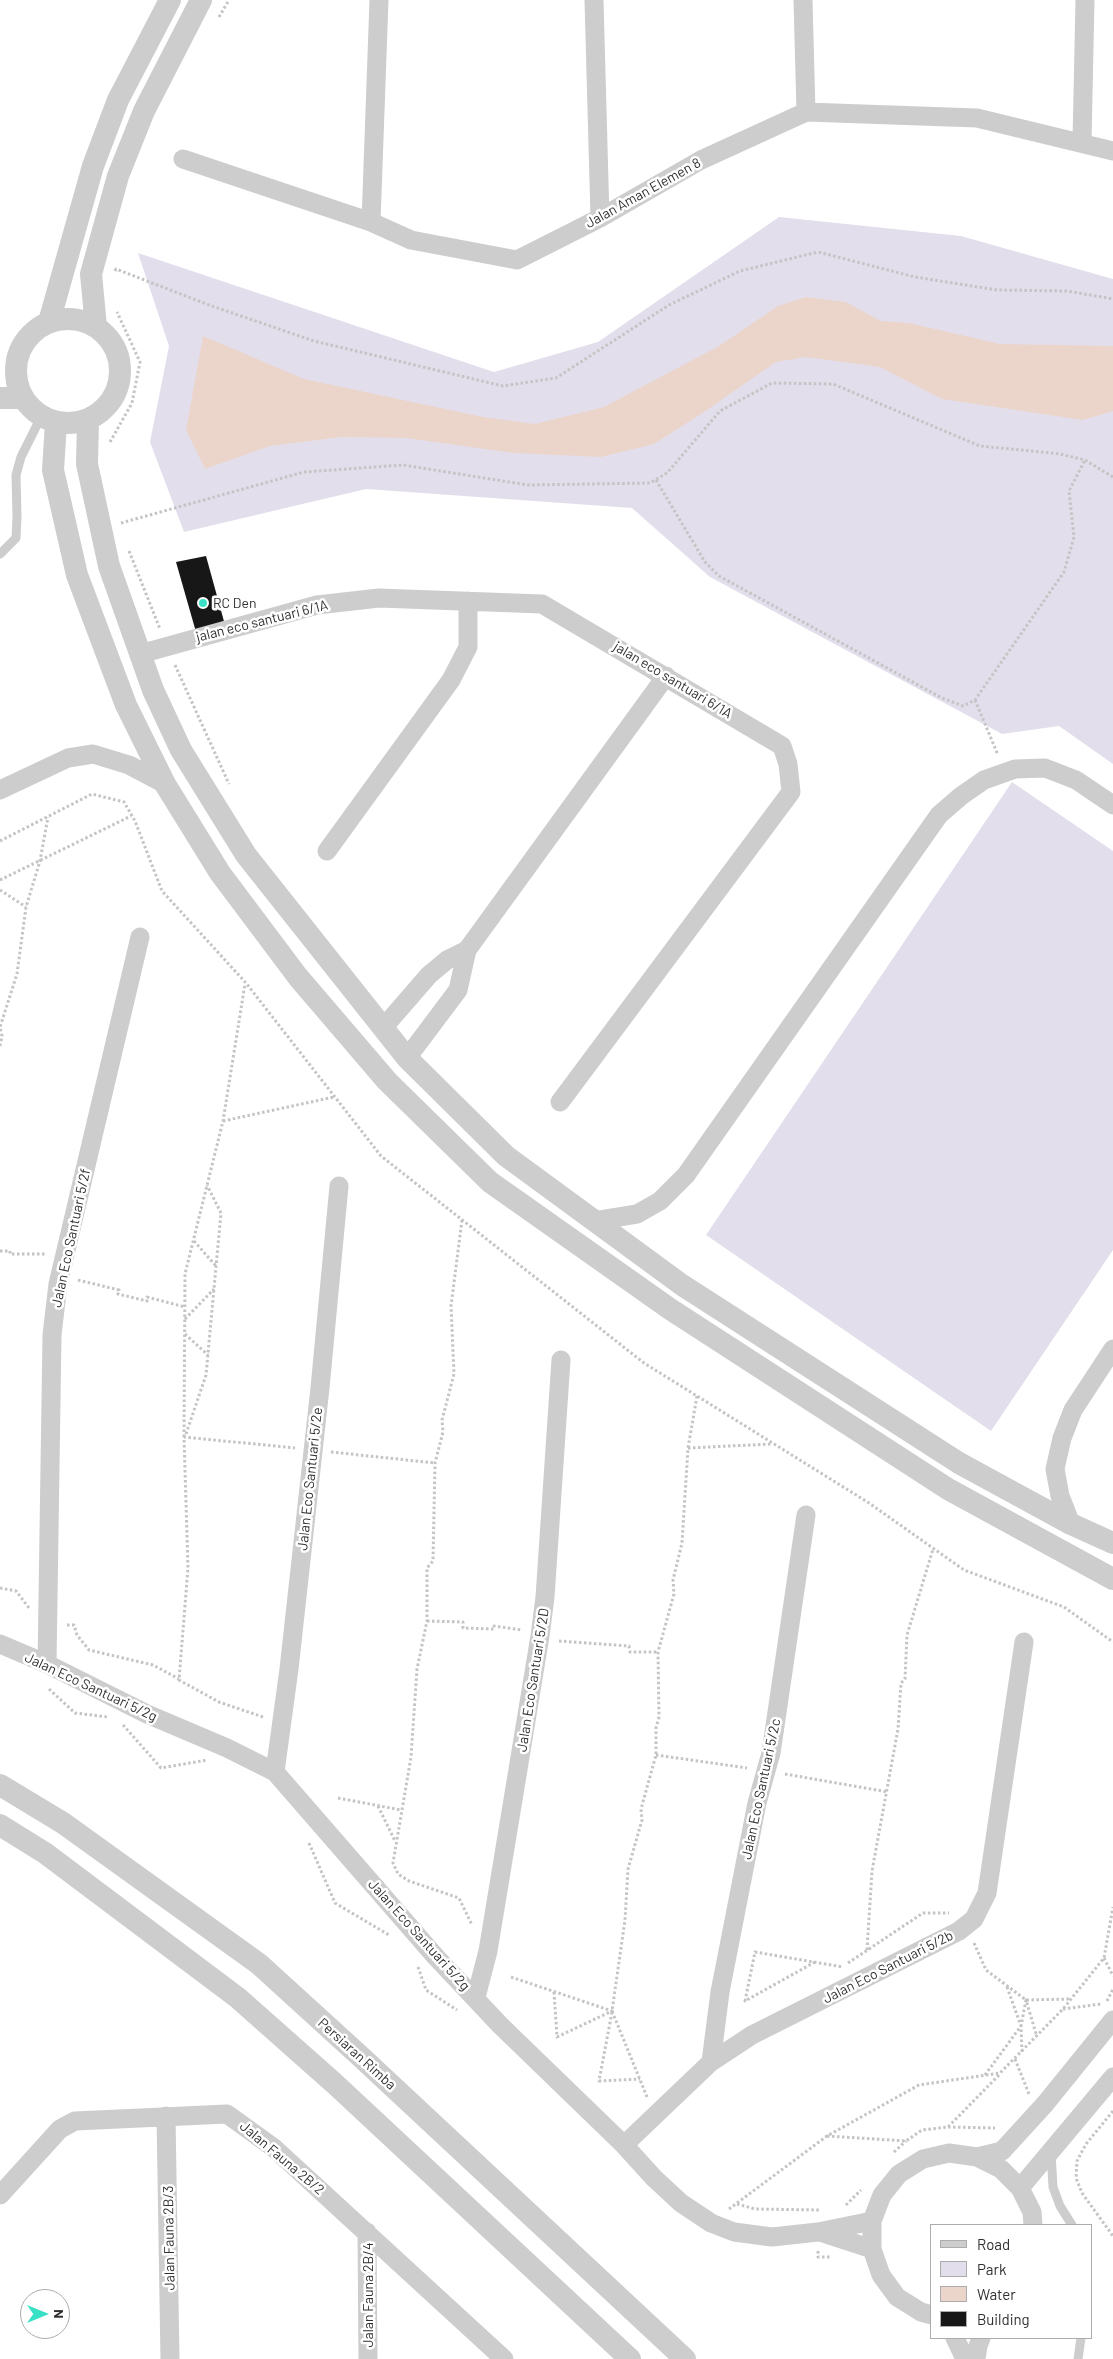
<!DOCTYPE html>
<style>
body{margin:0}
#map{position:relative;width:1113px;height:2359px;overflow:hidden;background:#fff;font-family:Barlow,sans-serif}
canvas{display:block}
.legend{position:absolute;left:930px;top:2224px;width:162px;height:115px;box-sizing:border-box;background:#fff;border:1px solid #acacac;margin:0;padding:6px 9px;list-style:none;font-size:15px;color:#303030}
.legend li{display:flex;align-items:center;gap:10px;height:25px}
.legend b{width:25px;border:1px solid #acacac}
.north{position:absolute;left:20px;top:2289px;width:50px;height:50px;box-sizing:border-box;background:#fff;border:1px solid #acacac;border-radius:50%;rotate:90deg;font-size:14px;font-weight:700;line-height:20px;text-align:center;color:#303030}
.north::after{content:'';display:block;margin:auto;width:18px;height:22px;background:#38e1c6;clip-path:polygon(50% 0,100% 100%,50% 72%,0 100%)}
</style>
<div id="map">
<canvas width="1113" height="2359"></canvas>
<ul class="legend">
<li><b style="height:6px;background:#cdcdcd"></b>Road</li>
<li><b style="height:14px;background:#e3deec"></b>Park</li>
<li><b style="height:14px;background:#ebd5cb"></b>Water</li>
<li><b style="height:14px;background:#171717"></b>Building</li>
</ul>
<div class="north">N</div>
</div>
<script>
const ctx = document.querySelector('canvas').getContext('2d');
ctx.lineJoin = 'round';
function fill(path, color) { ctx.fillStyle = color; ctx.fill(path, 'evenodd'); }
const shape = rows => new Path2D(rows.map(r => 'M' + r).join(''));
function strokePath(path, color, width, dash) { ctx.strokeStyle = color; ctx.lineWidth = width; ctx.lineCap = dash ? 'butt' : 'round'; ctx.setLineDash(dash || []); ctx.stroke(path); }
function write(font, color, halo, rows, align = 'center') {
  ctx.font = font + ' Barlow,sans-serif'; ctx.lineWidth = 5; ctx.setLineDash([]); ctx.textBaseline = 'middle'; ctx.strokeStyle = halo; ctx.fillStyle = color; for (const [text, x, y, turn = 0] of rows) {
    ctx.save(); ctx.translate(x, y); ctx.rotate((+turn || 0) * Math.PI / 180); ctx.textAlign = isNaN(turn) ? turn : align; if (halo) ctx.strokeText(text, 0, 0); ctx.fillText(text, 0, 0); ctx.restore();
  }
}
fill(shape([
 [779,217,961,236,1113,279,1113,764,1059,726,1002,734,710,577,632,508,366,489,184,532,150,442,169,346,138,253,494,372,598,342],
 [1012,782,1113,851,1113,1250,991,1431,706,1235]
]), '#e3deec');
fill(shape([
 [806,297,846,302,881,321,909,323,1000,344,1113,346,1113,411,1083,420,942,399,880,367,806,357,776,362,701,414,654,444,601,457,514,453,406,438,342,437,270,446,205,469,186,430,203,336,304,379,483,417,535,424,604,407,719,346,778,306]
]), '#ebd5cb');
fill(shape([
 [206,556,225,625,196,632,176,562]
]), '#171717');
strokePath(shape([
 [219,17,229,0],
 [115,271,116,269,209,305,314,341,503,386,556,378,669,305,740,271,818,252,915,277,997,290,1067,291,1113,299],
 [110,442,132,403,140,362,117,312],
 [656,480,705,562,719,576,942,698,963,706,975,700,1064,572,1074,537,1069,491,1085,460],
 [121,523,304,472,403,465,528,485,650,483,667,473,720,411,772,383,833,384,980,446,1060,454,1085,460,1113,477],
 [129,551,160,629],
 [175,665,229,784],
 [975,700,998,755],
 [0,841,92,794,124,802,135,821,162,891,246,983,381,1156,644,1363,869,1503,964,1570,1064,1607,1113,1642],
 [0,880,131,816],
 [0,890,26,907],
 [0,1046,2,1036,0,1027,17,974,26,907,40,861,48,817],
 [223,1121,334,1097],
 [462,1220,451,1306,454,1374,442,1420,443,1432,435,1463,433,1561,427,1568,427,1621,417,1669,411,1757,393,1863,398,1874,409,1881,459,1898,472,1925],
 [194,1241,216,1266],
 [0,1251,10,1251,10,1254,47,1254],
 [78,1280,119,1290,118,1294,147,1301,147,1297,185,1307],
 [185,1319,214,1289],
 [185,1334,208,1355],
 [186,1434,206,1375,221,1213,207,1185],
 [184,1437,185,1274,223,1121,245,984],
 [688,1448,772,1444],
 [331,1452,435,1463],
 [0,1588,16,1591,29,1608],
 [427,1621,463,1622,463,1628,494,1629,494,1626,522,1630],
 [67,1625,74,1625,77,1635,89,1650,153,1665,179,1679],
 [559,1641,629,1646,630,1652,658,1652],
 [49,1689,75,1713,108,1717],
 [263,1717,219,1702,179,1680,188,1568,184,1437,295,1448],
 [123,1725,161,1768,207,1760],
 [656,1755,747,1768],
 [785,1774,888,1792],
 [338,1798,401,1810],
 [378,1806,395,1841],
 [309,1843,335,1903,389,1935],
 [974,1943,986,1970,1026,2000,1070,1999],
 [867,1950,872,1871,898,1729,901,1683,905,1679,907,1635,933,1549],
 [1104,1958,1113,1976],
 [815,1962,745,2001,755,1952,843,1967],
 [848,1963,923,1913,949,1913],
 [418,1967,426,1990,457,2010],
 [511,1977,612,2011,557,2037,554,1992],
 [1007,1987,1021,2026,1022,2052],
 [1107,2001,1113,1989],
 [1063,2009,1101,2004],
 [612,2012,599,2081,640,2079],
 [1015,2059,1029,2094],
 [985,2075,1021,2026,1026,2000,1037,2037],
 [647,2097,612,2011,625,1920,628,1869,642,1820,641,1809,656,1755,656,1728,659,1717,658,1652,674,1594,673,1580,682,1543,688,1448,697,1396],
 [1113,2111,1086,2144,1077,2161,1076,2178,1082,2193,1113,2236],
 [948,2127,995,2128],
 [827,2136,906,2141,922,2130,948,2127,1000,2074],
 [894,2152,906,2141],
 [737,2204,755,2209,820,2210],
 [846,2205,861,2190],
 [729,2209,827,2136,919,2085,1000,2073,1063,2009,1104,1958,1113,1907],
 [818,2251,818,2257,831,2257]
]), '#c4c4c4', 3, [2.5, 2.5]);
strokePath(shape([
 [0,554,16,538,17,517,16,475,21,457,41,417],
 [1051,2153,1053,2187,1060,2206,1072,2225],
 [1078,2359,1081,2338]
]), '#cdcdcd', 9);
strokePath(shape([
 [594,0,600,218],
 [803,0,806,112],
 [1082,142,1085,0],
 [183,159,371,222,411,240,517,260,600,218,701,160,806,112,977,118,1113,151],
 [371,222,379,0],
 [140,654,317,605,379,598,542,604,782,746,788,764,791,792,560,1102],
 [0,790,68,758,93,754,129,765,165,784],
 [327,851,451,680,468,647,468,601],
 [383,1028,429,975,447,960,467,950],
 [407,1058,458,990,467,950,666,676],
 [594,1221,637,1214,660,1201,686,1175,939,815,961,796,984,780,1015,769,1045,768,1076,780,1113,805],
 [1071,1524,1060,1496,1055,1469,1062,1438,1073,1410,1113,1349],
 [0,1644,47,1664,147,1714,227,1748,275,1772,435,1956,500,2025,624,2145,654,2178,681,2203,711,2223,734,2232,772,2237,818,2232,872,2221],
 [47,1664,52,1335,58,1284,140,937],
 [275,1772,289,1669,320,1388,339,1186],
 [476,1997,488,1951,540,1636,545,1597,561,1360],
 [711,2062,720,1992,757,1803,771,1753,806,1515],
 [166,2116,170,2359],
 [624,2145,711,2062,752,2035,959,1931,974,1919,987,1893,1024,1642],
 [977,2157,1002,2151,1045,2104,1113,2020],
 [1020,2188,1113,2077],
 [0,2195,60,2129,75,2121,227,2114,274,2148,504,2359],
 [367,2232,368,2359],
 [820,2232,872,2249],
 [932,2315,921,2312,897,2297,881,2275,872,2249,872,2221,882,2195,899,2174,923,2159,949,2153,977,2157,1001,2169,1020,2188,1032,2212,1033,2225],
 [955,2338,965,2359],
 [976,2359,978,2346,981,2338]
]), '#cdcdcd', 19);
strokePath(shape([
 '16 371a52 52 0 1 1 104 0a52 52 0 1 1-104 0Z',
 [49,322,93,166,118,100,170,0],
 [96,327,91,274,118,176,144,111,201,0],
 [0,398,23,398],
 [88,420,87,464,109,566,153,690,181,750,246,855,407,1058,506,1156,682,1285,959,1463,1071,1524,1113,1543],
 [56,423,53,470,77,575,126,705,165,784,220,873,298,977,387,1081,490,1182,670,1309,948,1489,1113,1579],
 [0,1785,63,1823,259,1964,360,2056,685,2359],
 [0,1825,45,1853,238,1998,335,2084,630,2359]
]), '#cdcdcd', 22);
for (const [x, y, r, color] of [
 [203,603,5,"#38e1c6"]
]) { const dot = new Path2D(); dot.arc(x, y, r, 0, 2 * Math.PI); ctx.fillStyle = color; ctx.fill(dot); strokePath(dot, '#fff', 2); }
write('14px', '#303030', '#fff', [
 ["Jalan Aman Elemen 8",643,193,-29],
 ["jalan eco santuari 6/1A",262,621,-14],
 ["jalan eco santuari 6/1A",673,680,31],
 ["Jalan Eco Santuari 5/2f",71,1238,-78],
 ["Jalan Eco Santuari 5/2e",310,1479,-84],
 ["Jalan Eco Santuari 5/2D",533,1680,-81],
 ["Jalan Eco Santuari 5/2g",91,1687,25],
 ["Jalan Eco Santuari 5/2c",761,1789,-78],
 ["Jalan Eco Santuari 5/2g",419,1935,48],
 ["Jalan Eco Santuari 5/2b",888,1967,-27],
 ["Persiaran Rimba",357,2054,42],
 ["Jalan Fauna 2B/2",282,2158,40],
 ["Jalan Fauna 2B/3",169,2238,-91],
 ["Jalan Fauna 2B/4",368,2295,-90]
]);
write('14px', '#303030', '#fff', [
 ["RC Den",213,603]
], 'left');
</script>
